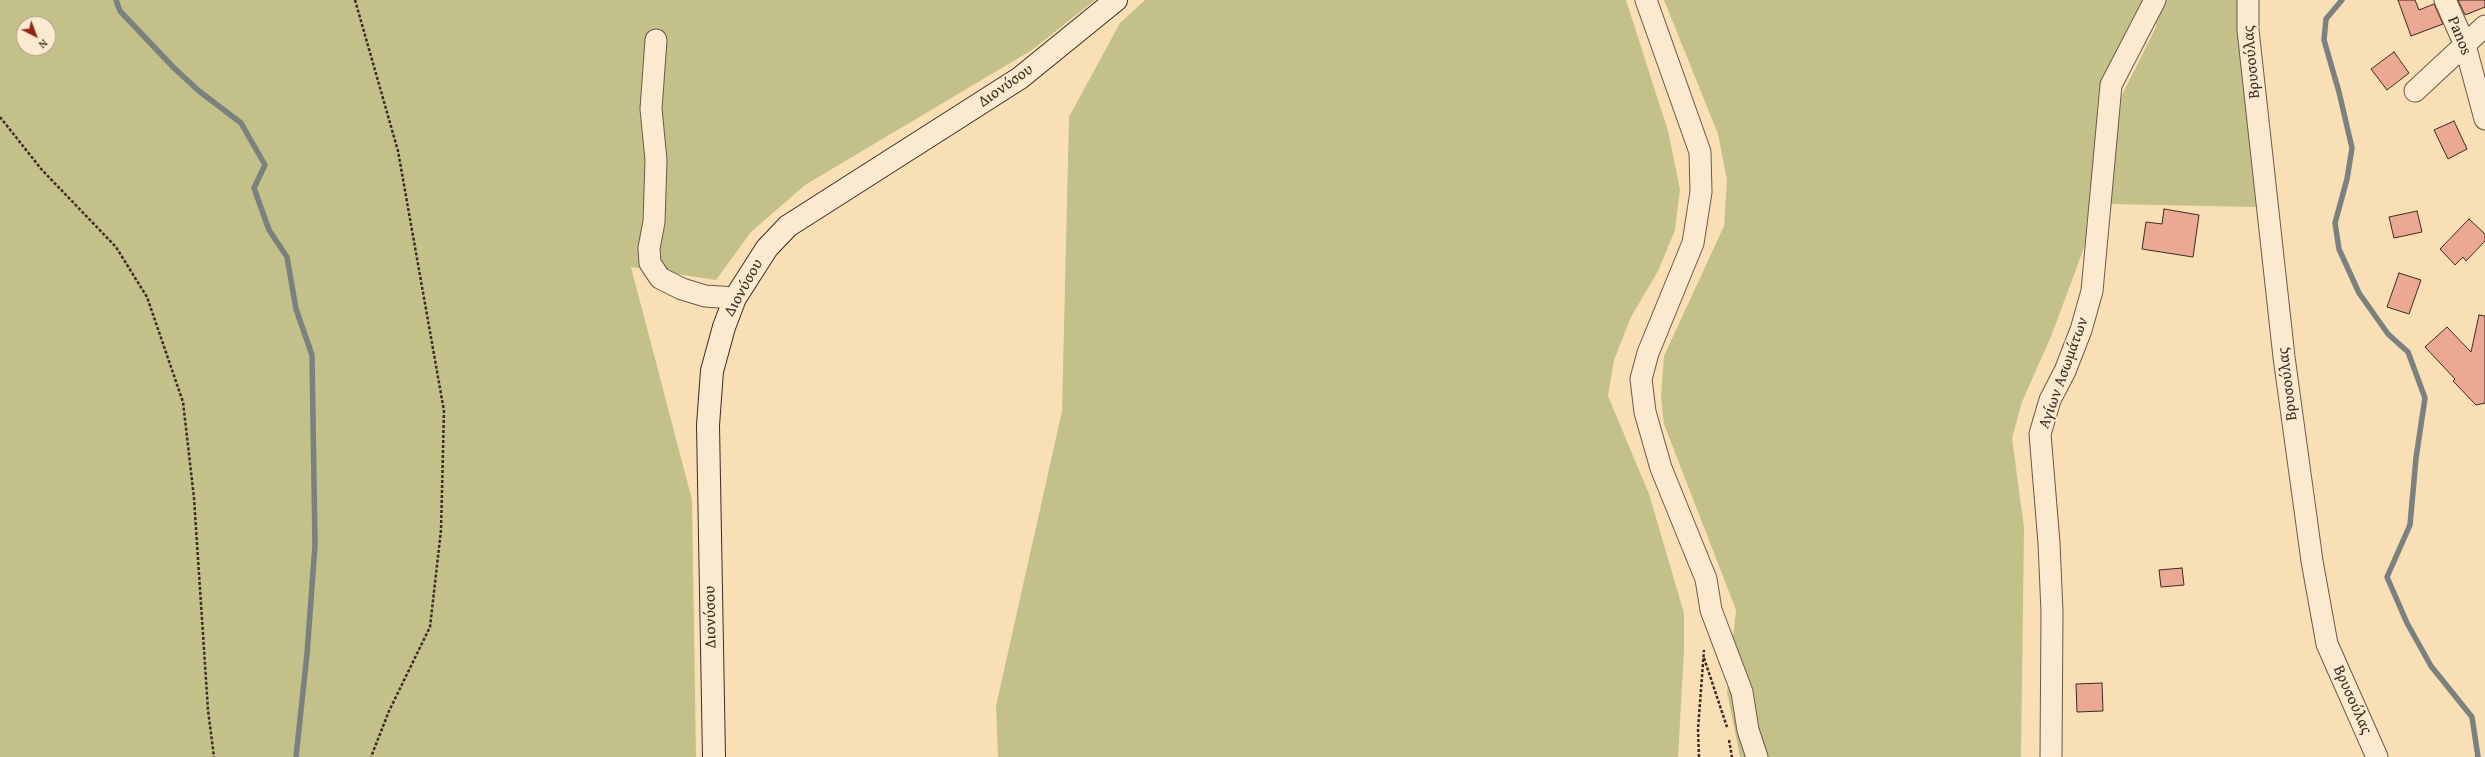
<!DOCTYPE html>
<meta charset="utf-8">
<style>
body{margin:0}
#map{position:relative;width:2485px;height:757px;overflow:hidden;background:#f9dfb6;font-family:"Gentium Book Plus",serif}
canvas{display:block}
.north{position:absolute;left:16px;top:16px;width:40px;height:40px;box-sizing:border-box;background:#fbead0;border:1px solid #af9e8b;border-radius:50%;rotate:138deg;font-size:11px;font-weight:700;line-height:16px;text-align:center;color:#3c2c23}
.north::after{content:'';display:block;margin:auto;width:14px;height:18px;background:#8f2418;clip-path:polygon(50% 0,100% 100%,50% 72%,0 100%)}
</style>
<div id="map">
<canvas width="2485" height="757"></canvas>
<div class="north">N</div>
</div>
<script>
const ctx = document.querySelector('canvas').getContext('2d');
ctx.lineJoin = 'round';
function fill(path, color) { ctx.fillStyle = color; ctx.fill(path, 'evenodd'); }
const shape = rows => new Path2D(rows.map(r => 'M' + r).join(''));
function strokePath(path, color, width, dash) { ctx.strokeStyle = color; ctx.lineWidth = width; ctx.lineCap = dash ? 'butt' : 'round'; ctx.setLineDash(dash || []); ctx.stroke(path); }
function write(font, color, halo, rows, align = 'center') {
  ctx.font = font + ' "Gentium Book Plus",serif'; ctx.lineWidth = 3.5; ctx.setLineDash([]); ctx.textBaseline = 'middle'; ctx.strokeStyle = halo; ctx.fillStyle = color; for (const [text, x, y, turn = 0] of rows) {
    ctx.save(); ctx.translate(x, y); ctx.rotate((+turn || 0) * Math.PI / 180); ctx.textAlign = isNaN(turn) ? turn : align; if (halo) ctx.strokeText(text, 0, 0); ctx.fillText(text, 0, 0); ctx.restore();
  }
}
fill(shape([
 [0,0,1095,0,1032,50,805,185,751,232,716,280,631,267,692,500,696,757,0,757],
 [24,24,48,24,48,48,24,48],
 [1145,0,1626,0,1668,131,1680,189,1675,230,1658,271,1631,317,1614,360,1608,396,1649,494,1684,613,1684,650,1678,757,998,757,996,706,1062,411,1069,117,1120,23],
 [1664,0,2240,0,2238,35,2256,207,2110,204,2121,97,2157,25,2135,13,2101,88,2085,245,2052,334,2022,402,2012,438,2024,528,2021,757,1740,757,1727,692,1736,610,1664,424,1661,397,1664,356,1724,226,1727,180,1718,134]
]), '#c3c08a');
strokePath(shape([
 [116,0,120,11,174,68,199,91,241,123,265,165,254,188,269,230,287,257,296,309,312,355,315,545,307,654,296,757],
 [2342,0,2326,19,2324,40,2339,92,2352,148,2347,179,2335,223,2339,249,2359,293,2388,334,2408,352,2425,398,2416,458,2410,525,2387,577,2407,623,2431,666,2472,717,2478,757]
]), '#7a817e', 5.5);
const building = shape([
 [2398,0,2415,0,2419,10,2434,4,2443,24,2411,36,2398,0],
 [2458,0,2485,0,2485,7,2465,15,2458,0],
 [2394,52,2409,73,2387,90,2371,69,2394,52],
 [2454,121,2467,149,2448,159,2434,130,2454,121],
 [2164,209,2199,215,2193,257,2142,249,2146,222,2162,224,2164,209],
 [2417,211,2422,232,2394,238,2389,217,2417,211],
 [2469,219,2485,234,2485,241,2466,261,2463,257,2455,265,2440,249,2469,219],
 [2399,273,2421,280,2409,314,2387,307,2399,273],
 [2479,315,2485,316,2485,403,2476,405,2453,381,2455,379,2425,347,2447,327,2471,352,2479,315],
 [2182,568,2184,585,2161,587,2159,570,2182,568],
 [2102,683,2103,711,2077,712,2076,684,2102,683]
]);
fill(building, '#eba993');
strokePath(building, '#3c2c23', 1);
const street = shape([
 [1646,0,1700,152,1701,192,1693,243,1648,353,1641,379,1645,412,1661,468,1706,579,1711,610,1742,692,1748,730,1757,757],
 [2248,0,2248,30,2284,357,2312,561,2327,644,2377,757],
 [2445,0,2465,45,2485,119],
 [656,40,651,109,656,160,654,222,649,248,650,263,660,278,682,289,705,296,735,298],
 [2415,91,2485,26],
 [2051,757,2052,612,2049,543,2040,434,2050,400,2065,371,2081,330,2092,291,2111,85,2155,0]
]);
const secondary = shape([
 [714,757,708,425,712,371,724,327,735,298,767,248,788,226,1020,78,1116,0]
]);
strokePath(street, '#6b5948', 23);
strokePath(secondary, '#3c2c23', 24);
strokePath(shape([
 [355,0,398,151,444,411,441,530,430,627,389,711,371,757],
 [0,117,42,170,116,247,147,297,183,402,194,498,208,710,214,757],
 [1704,658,1727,727],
 [1729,740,1732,757],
 [1699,757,1698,729,1704,650]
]), '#3c2c23', 2.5, [3, 2]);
strokePath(street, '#fbead0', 21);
strokePath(secondary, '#fbead0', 22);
write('16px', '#3c2c23', '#fbead0', [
 ["Panos",2459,36,68],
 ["Βρυσούλας",2252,62,-95],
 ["Διονύσου",1006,86,-35],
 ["Διονύσου",744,288,-61],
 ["Αγίων Ασωμάτων",2064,373,-70],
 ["Βρυσούλας",2288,384,-97],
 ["Διονύσου",711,617,-91],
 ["Βρυσούλας",2352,700,66]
]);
</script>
